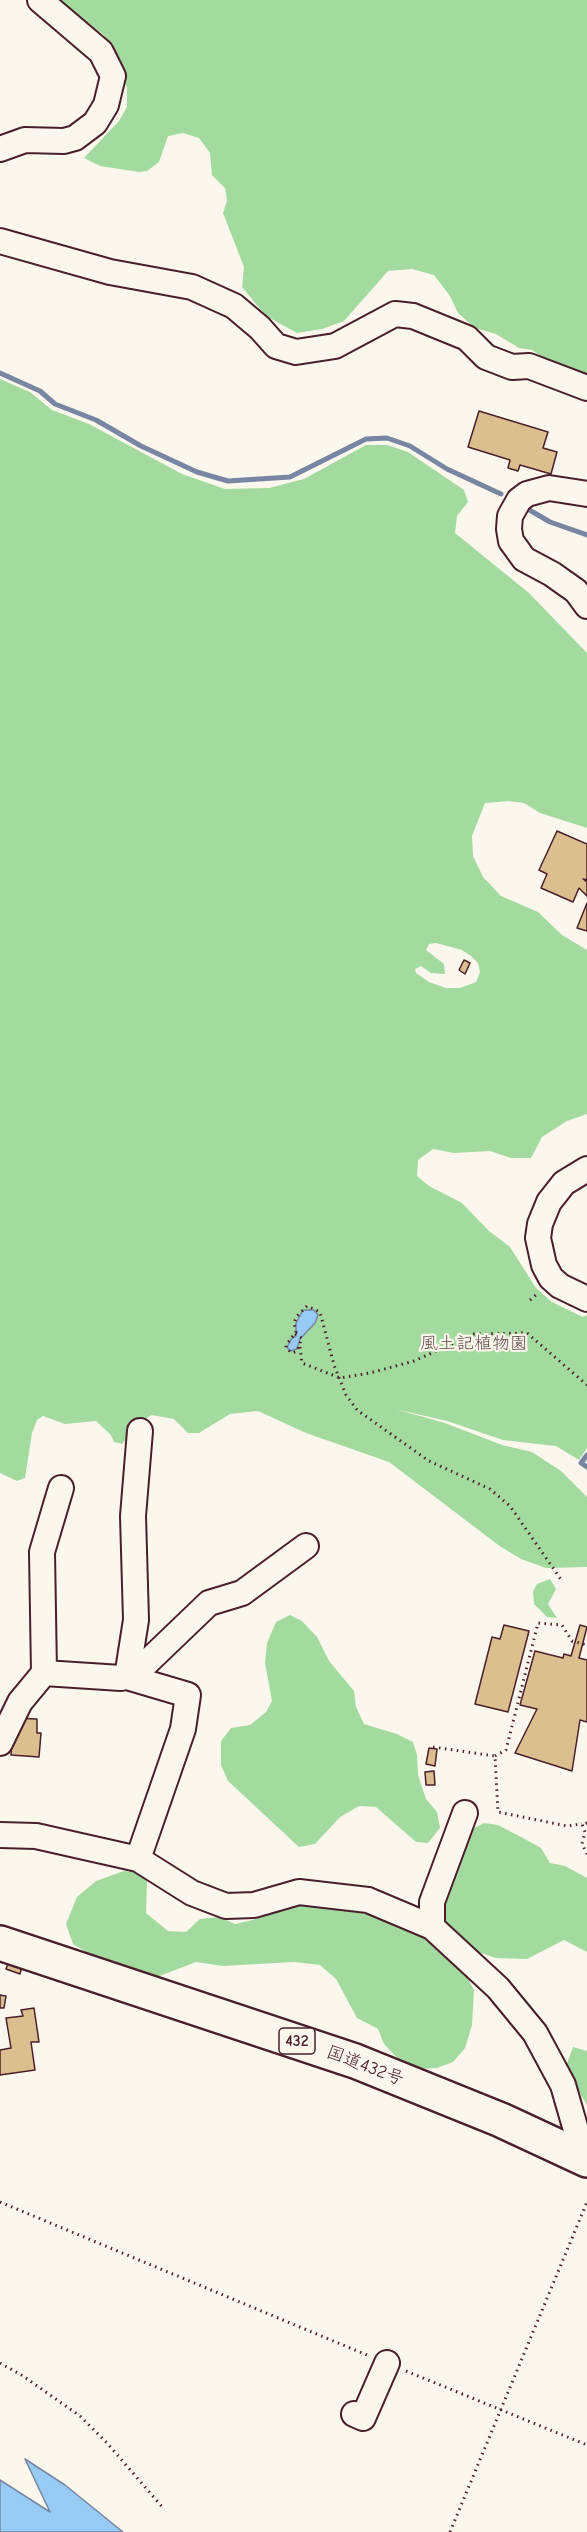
<!DOCTYPE html>
<meta charset="utf-8">
<style>
body{margin:0}
canvas{display:block;background:#fbf7ec}
</style>
<canvas width="587" height="2532"></canvas>
<script>
const ctx = document.querySelector('canvas').getContext('2d');
ctx.lineJoin = 'round';
function fill(path, color) { ctx.fillStyle = color; ctx.fill(path, 'evenodd'); }
const shape = rows => new Path2D(rows.map(r => 'M' + r).join(''));
function strokePath(path, color, width, dash) { ctx.strokeStyle = color; ctx.lineWidth = width; ctx.lineCap = dash ? 'butt' : 'round'; ctx.setLineDash(dash || []); ctx.stroke(path); }
function write(font, color, halo, rows, align = 'center') {
  ctx.font = font + ' "Comic Neue","Klee One",sans-serif'; ctx.lineWidth = 4.5; ctx.setLineDash([]); ctx.textBaseline = 'middle'; ctx.strokeStyle = halo; ctx.fillStyle = color; for (const [text, x, y, turn = 0] of rows) {
    ctx.save(); ctx.translate(x, y); ctx.rotate((+turn || 0) * Math.PI / 180); ctx.textAlign = isNaN(turn) ? turn : align; if (halo) ctx.strokeText(text, 0, 0); ctx.fillText(text, 0, 0); ctx.restore();
  }
}
fill(shape([
 [54,0,587,0,587,375,548,361,532,350,519,348,496,334,475,328,458,313,450,296,434,275,412,269,388,271,344,321,322,329,297,333,266,316,242,287,244,267,223,213,227,201,225,188,212,175,210,153,199,138,183,133,168,136,159,162,147,171,139,172,100,166,84,158,119,121,127,107,127,88,104,35],
 [0,379,30,392,52,410,89,424,182,474,225,489,269,488,304,479,366,445,387,445,408,452,464,490,468,502,457,516,455,533,529,593,587,653,587,828,540,813,524,803,509,801,485,803,472,836,473,856,483,877,501,896,538,912,562,935,587,950,587,1114,567,1121,542,1137,531,1158,511,1158,490,1151,454,1153,433,1149,418,1160,417,1176,429,1186,462,1203,489,1231,510,1247,536,1288,552,1302,583,1317,587,1315,587,1448,579,1460,556,1446,503,1440,447,1421,395,1409,445,1423,502,1445,532,1452,561,1471,587,1497,587,1567,546,1568,521,1559,501,1547,389,1462,306,1433,258,1411,230,1414,199,1433,188,1433,174,1419,152,1415,141,1421,122,1444,114,1442,111,1435,96,1421,65,1424,43,1416,37,1420,32,1433,25,1478,17,1481,0,1473],
 [436,943,462,950,471,956,478,963,480,972,476,982,460,988,446,988,429,982,416,973,415,969,421,966,431,973,445,974,444,964,426,950,429,944],
 [550,1579,556,1589,548,1604,557,1618,547,1617,534,1604,533,1591,537,1584],
 [290,1615,302,1621,317,1637,329,1661,354,1691,356,1707,364,1724,397,1734,413,1742,417,1755,418,1775,426,1799,437,1812,440,1828,428,1843,416,1842,376,1807,359,1806,340,1817,315,1844,299,1847,228,1781,221,1765,221,1741,231,1728,250,1725,266,1712,272,1701,265,1663,267,1643,276,1622],
 [484,1823,498,1825,523,1838,541,1848,550,1863,565,1866,587,1878,587,1952,564,1940,527,1959,496,1958,460,1946,439,1922,440,1902,470,1830],
 [124,1871,140,1873,147,1881,146,1913,168,1931,186,1932,200,1919,220,1917,235,1924,253,1920,305,1900,379,1909,437,1942,462,1968,474,1990,472,2025,465,2048,453,2062,437,2068,421,2069,400,2061,384,2044,378,2029,357,2018,336,1979,320,1965,294,1962,223,1966,196,1962,157,1977,138,1976,112,1967,73,1944,66,1924,77,1897,96,1881],
 [573,2047,587,2051,587,2105,565,2069]
]), '#a3da9f');
const water = shape([
 [303,1310,314,1310,318,1315,315,1323,300,1339,297,1349,290,1351,287,1347,292,1338,296,1336,296,1323,303,1310],
 [25,2459,65,2485,123,2532,0,2532,0,2480,50,2512,25,2459]
]);
fill(water, '#97cbf5');
strokePath(water, '#7886a4', 1.5);
strokePath(shape([
 [0,373,40,391,55,404,96,420,141,446,197,472,228,481,290,477,366,439,387,438,410,446,447,469,501,494],
 [526,508,550,522,587,535],
 [587,1455,581,1463,587,1467]
]), '#7886a4', 5);
const building = shape([
 [479,411,548,432,543,448,557,452,551,474,520,465,518,471,508,468,510,460,468,447,479,411],
 [557,831,587,844,587,880,583,879,587,882,587,896,579,888,573,902,541,888,547,874,539,870,557,831],
 [587,903,587,931,577,928,587,903],
 [464,960,470,963,465,974,459,970,464,960],
 [504,1625,529,1631,508,1712,475,1704,492,1637,500,1639,504,1625],
 [580,1625,587,1627,579,1658,587,1660,587,1722,580,1720,572,1771,515,1753,537,1709,520,1705,535,1651,563,1658,564,1654,571,1656,580,1625],
 [13,1718,37,1719,37,1733,41,1733,39,1757,11,1755,13,1718],
 [429,1748,437,1749,435,1766,426,1764,429,1748],
 [434,1771,435,1785,426,1785,425,1772,434,1771],
 [9,1961,22,1966,20,1974,6,1969,9,1961],
 [0,1995,6,1996,4,2008,0,2008,0,1995],
 [34,2008,39,2042,31,2042,35,2070,0,2075,0,2050,11,2048,6,2018,23,2016,21,2010,34,2008]
]);
fill(building, '#dbbf8f');
strokePath(building, '#4a1f2b', 1.5);
const minor = shape([
 [0,149,25,140,64,141,75,138,95,123,106,105,113,76,101,52,40,0],
 [0,241,110,272,192,287,234,306,260,328,276,346,296,352,335,346,395,314,413,316,467,338,486,357,512,367,529,366,587,388],
 [587,494,549,488,527,494,519,500,510,516,509,529,511,541,524,559,552,574,576,591,587,606],
 [587,1169,564,1183,549,1202,540,1224,538,1238,544,1265,551,1278,560,1286,587,1299],
 [44,1673,121,1678,136,1673,209,1603,242,1593,306,1546],
 [0,1743,20,1702,44,1673,42,1552,61,1488],
 [0,1835,36,1836,138,1859,192,1893,226,1906,254,1905,299,1892,368,1900,432,1927,498,1988,535,2033,563,2085,578,2137,573,2153],
 [138,1859,183,1729,188,1695,127,1677,136,1620,133,1516,140,1431],
 [432,1927,432,1902,465,1813],
 [354,2414,363,2418,387,2363]
]);
const highway = shape([
 [0,1943,355,2061,501,2120,587,2160]
]);
strokePath(minor, '#4a1f2b', 28);
strokePath(highway, '#4a1f2b', 38);
strokePath(shape([
 [530,1300,537,1294],
 [295,1334,302,1338,297,1351,292,1353,286,1348,286,1345,296,1332,294,1323,297,1316,307,1306,320,1312,334,1365,346,1395,357,1410,429,1461,490,1489,510,1506,562,1581],
 [300,1347,302,1363,340,1378,370,1373,414,1361,474,1334,527,1333,587,1385],
 [433,1747,495,1756,498,1812,567,1826,582,1824],
 [495,1756,506,1750,538,1623,562,1625,572,1641,587,1645],
 [587,1823,582,1824,585,1832,582,1844,587,1854],
 [0,2202,367,2355],
 [0,2363,23,2376,80,2416,107,2443,164,2509],
 [406,2371,587,2445],
 [450,2532,587,2202]
]), '#4a1f2b', 3, [1.5, 4.5]);
strokePath(minor, '#fbf7ec', 24);
strokePath(highway, '#fbf7ec', 33);
for (const [x, y, w] of [
 [297,2041,36]
]) { const box = new Path2D(); box.roundRect(x - w / 2, y - 13, w, 26, 4.5); ctx.fillStyle = '#fbf7ec'; ctx.fill(box); strokePath(box, '#4a1f2b', 1.5); }
write('bold 16px', '#4a1f2b', null, [
 ["432",297,2041]
]);
write('18px', '#604e48', '#fbf7ec', [
 ["風土記植物園",474,1344]
]);
write('18px', '#4a1f2b', '#fbf7ec', [
 ["国道432号",365,2066,21]
]);
</script>
